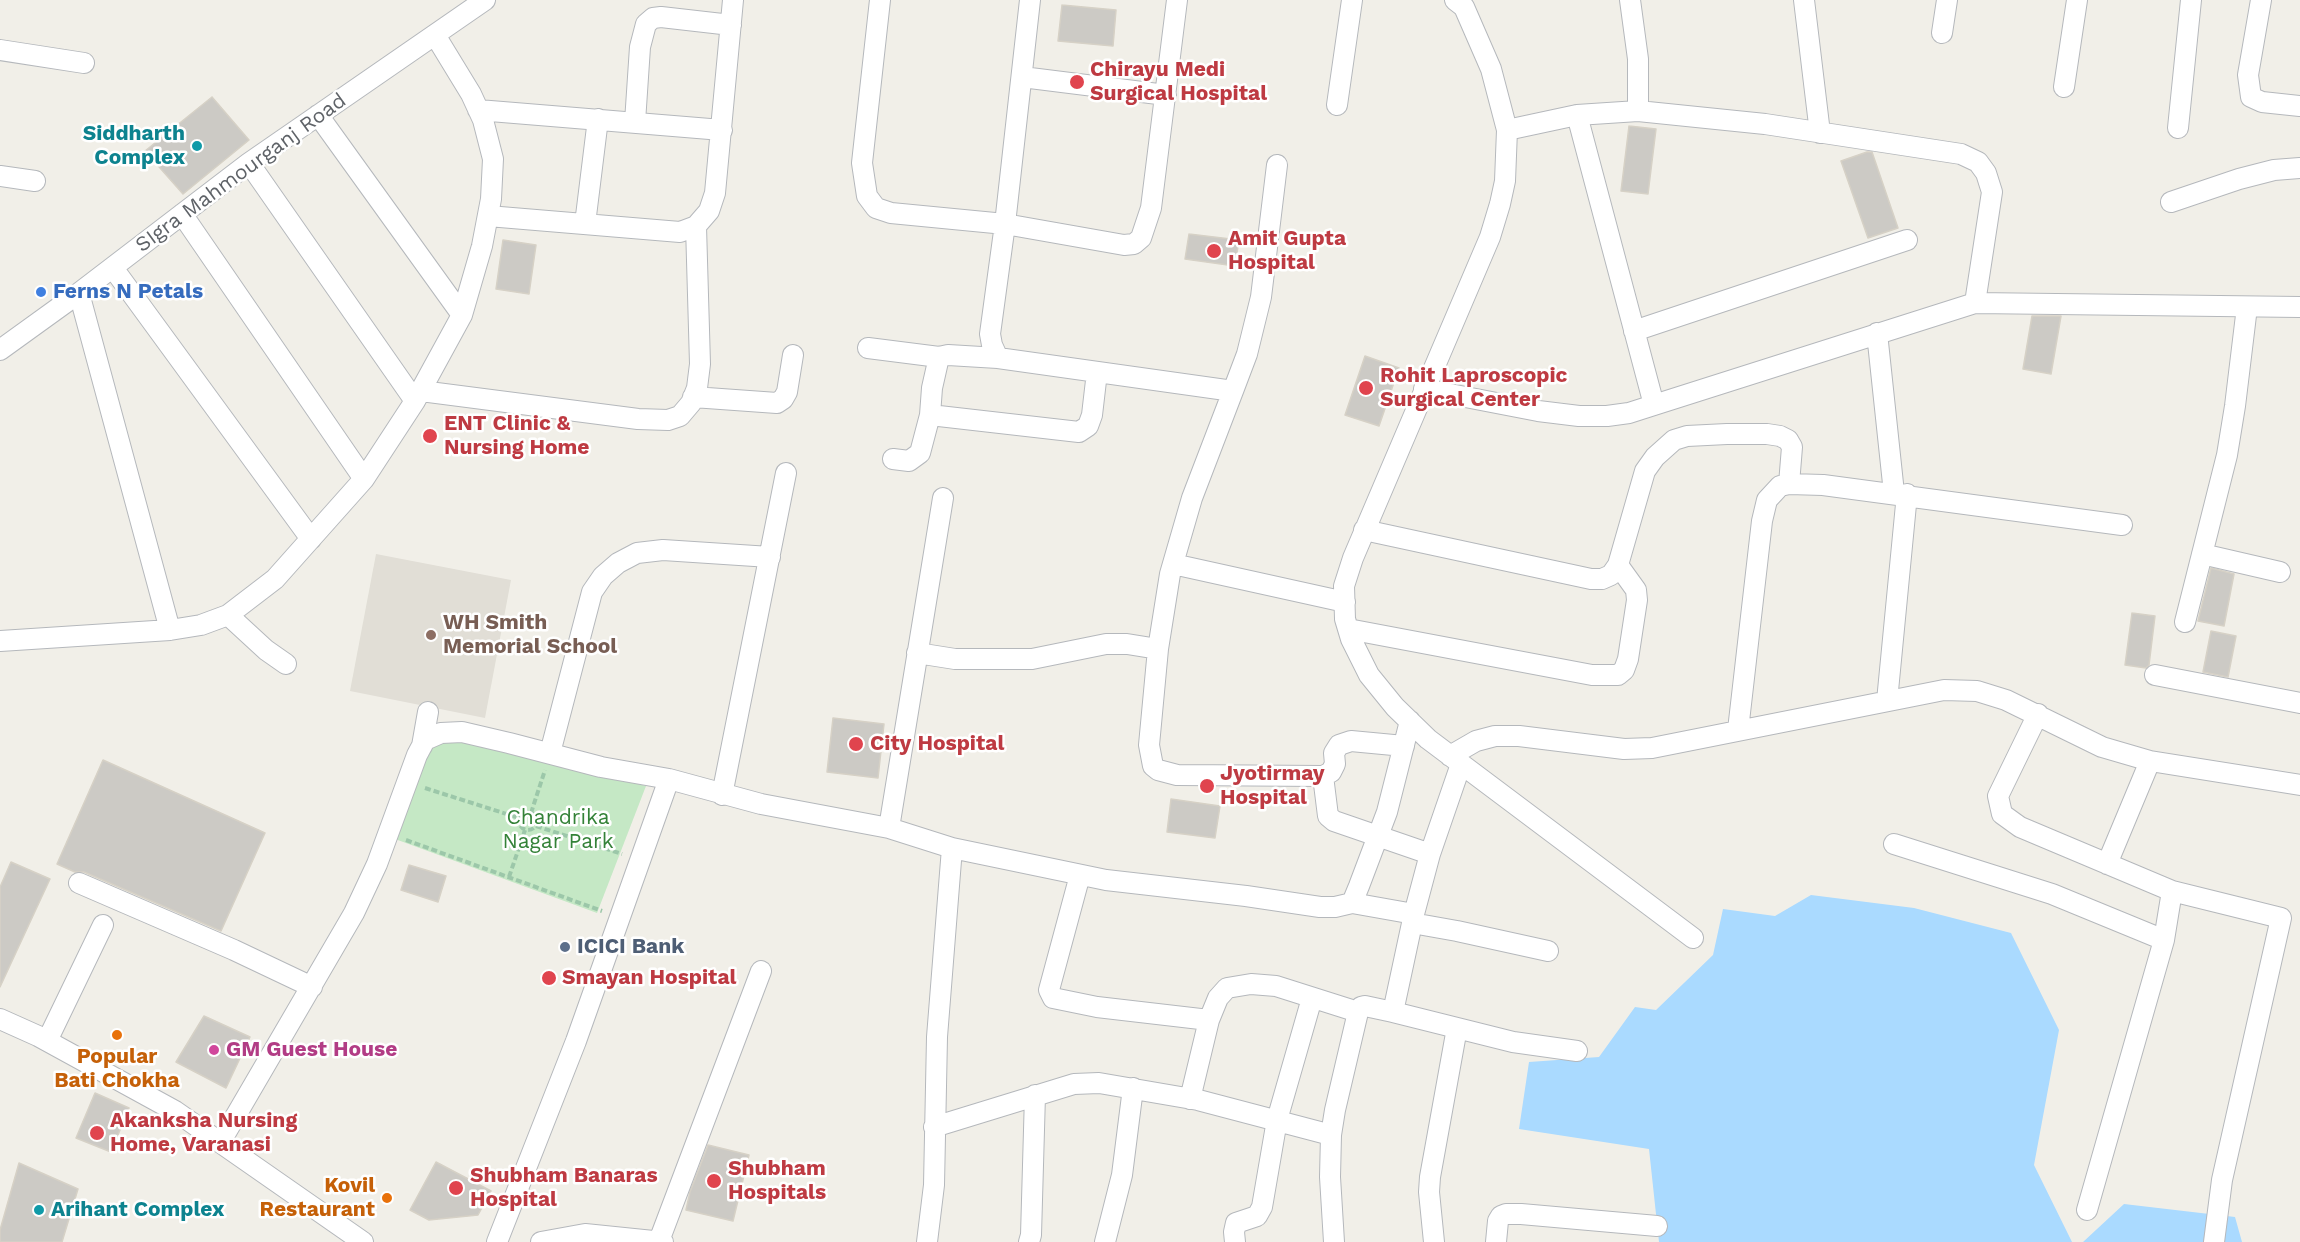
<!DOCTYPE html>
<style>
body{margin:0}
canvas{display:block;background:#f1efe8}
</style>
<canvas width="2300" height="1242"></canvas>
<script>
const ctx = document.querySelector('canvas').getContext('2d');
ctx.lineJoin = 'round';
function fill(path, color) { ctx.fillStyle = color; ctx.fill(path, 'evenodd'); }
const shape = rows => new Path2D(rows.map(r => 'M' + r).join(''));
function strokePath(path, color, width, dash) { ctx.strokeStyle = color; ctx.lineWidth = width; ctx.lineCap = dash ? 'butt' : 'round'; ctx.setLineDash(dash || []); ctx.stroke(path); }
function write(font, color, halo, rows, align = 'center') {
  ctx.font = font + ' "Work Sans",sans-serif'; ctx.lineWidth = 5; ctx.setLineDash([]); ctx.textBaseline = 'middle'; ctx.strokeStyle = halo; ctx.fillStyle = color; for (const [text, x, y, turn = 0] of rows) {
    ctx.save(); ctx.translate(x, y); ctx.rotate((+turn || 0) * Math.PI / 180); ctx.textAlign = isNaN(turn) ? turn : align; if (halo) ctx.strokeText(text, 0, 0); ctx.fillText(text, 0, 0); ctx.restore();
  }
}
fill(shape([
 [376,554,511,580,485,718,350,691]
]), '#e1ded6');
fill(shape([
 [455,738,646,786,597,913,395,839,430,747]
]), '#c5e8c5');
fill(shape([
 [1811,895,1914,908,2011,933,2059,1030,2034,1165,2072,1242,1659,1242,1649,1149,1519,1129,1529,1062,1599,1057,1635,1007,1656,1010,1713,955,1723,909,1775,916],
 [2124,1204,2235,1217,2242,1242,2083,1242]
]), '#aadaff');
const building = shape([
 [1062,5,1116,10,1113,46,1058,41,1062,5],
 [212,97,249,140,183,194,145,151,212,97],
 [1629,126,1656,129,1648,194,1621,191,1629,126],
 [1867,152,1872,152,1898,228,1868,238,1841,161,1867,152],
 [1189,234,1239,240,1235,266,1185,259,1189,234],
 [503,240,536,245,529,294,496,289,503,240],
 [2032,316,2061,316,2051,374,2023,369,2032,316],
 [1365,356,1399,368,1379,426,1345,415,1365,356],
 [2211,568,2234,574,2224,626,2198,621,2211,568],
 [2132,613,2155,616,2149,665,2146,668,2125,665,2132,613],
 [2211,631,2236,636,2228,677,2203,672,2211,631],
 [833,718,884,724,878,778,827,772,833,718],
 [103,760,265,833,221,931,84,872,75,872,57,864,103,760],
 [1171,799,1220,806,1215,838,1167,832,1171,799],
 [11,862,50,879,0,987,0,887,11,862],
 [409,865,446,876,438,902,401,890,409,865],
 [204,1016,250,1037,226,1088,176,1062,204,1016],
 [95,1093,129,1108,111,1152,76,1138,95,1093],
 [708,1145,749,1155,733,1221,686,1210,690,1192,708,1145],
 [436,1162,491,1191,478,1215,429,1220,410,1210,436,1162],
 [19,1163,78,1189,62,1242,0,1242,0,1230,19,1163]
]);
fill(building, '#cccac5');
strokePath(building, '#d6d1c6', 1.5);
const minor = shape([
 [880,0,862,163,867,196,876,208,891,213,1005,224,1124,245,1134,244,1141,238,1151,208,1177,0],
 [1030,0,1005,224,990,334,992,345,998,358,1233,391,1192,498,1170,574,1158,649,1149,745,1153,766,1158,770,1177,775,1323,776,1331,772,1335,764,1334,753,1339,745,1351,741,1404,746],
 [1455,0,1464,7,1491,69,1507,130,1505,181,1500,204,1490,237,1353,558,1344,586,1345,619,1351,639,1369,675,1395,707,1428,739,1693,938],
 [1630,0,1638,59,1638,111,1577,115,1654,405,1975,303,2300,307],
 [1804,0,1820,133],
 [2261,0,2248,75,2251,97,2262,102,2300,106],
 [1942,33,1947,0],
 [0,50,84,63],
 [1022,77,1166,95],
 [2064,87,2077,0],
 [1337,105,1352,0],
 [478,110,722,130],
 [1638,111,1765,124,1961,154,1978,162,1986,173,1992,192,1975,303],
 [318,115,462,315],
 [635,122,640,47,646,24,653,18,661,17,731,25],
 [2178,128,2191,0],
 [1507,130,1577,115],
 [249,163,415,401],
 [0,176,35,181],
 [2171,202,2239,179,2274,170,2300,168],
 [182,214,364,479],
 [488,216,680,232,696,226,709,211,715,193,733,0],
 [585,224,598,119],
 [113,268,311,539],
 [79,293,170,630],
 [1634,331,1907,240],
 [1877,333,1894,493],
 [868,348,939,357],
 [0,350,79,293,249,163,485,0],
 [1424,389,1538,411,1579,416,1607,416,1629,413,1654,405],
 [421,391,638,419,668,420,680,416,691,403,697,388,700,364,696,226],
 [1233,391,1247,354,1261,297,1277,165],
 [693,397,777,403,783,399,787,392,793,355],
 [930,415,1079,432,1088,426,1092,415,1097,372],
 [893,459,909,461,920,453,930,415,932,388,939,357,948,355,998,358],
 [1364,530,1591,579,1602,579,1611,575,1618,565,1645,471,1655,457,1674,440,1687,436,1727,434,1767,434,1780,436,1788,440,1792,447,1789,484],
 [2202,554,2280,572],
 [1173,564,1345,602],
 [228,615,266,650,286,664],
 [2185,622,2227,455,2235,406,2247,307],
 [1348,629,1592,675,1618,675,1624,670,1628,659,1637,600,1636,590,1618,565],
 [0,641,170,630,201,625,228,615,275,579,364,479,415,401,462,315,482,246,491,199,493,159,483,120,471,94,435,35],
 [917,653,955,659,1032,659,1106,644,1127,644,1158,649],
 [2155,675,2300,703],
 [1887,701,1907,494],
 [2038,714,1998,796,2002,814,2020,827,2172,891,2281,918,2222,1180,2214,1242],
 [1738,730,1762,521,1767,500,1780,486,1789,484,1823,485,2122,525],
 [422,746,428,712],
 [550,753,592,592,603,576,618,563,637,553,663,550,770,557],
 [1450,756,1476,741,1495,736,1519,736,1624,749,1652,748,1944,690,1977,691,2006,700,2102,747,2150,761,2300,785],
 [1323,776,1328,816,1334,821,1430,854],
 [722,795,786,473],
 [889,828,943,498],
 [1894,844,2052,894,2164,940,2087,1210],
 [2107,864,2150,761],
 [1080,875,1049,990,1053,998,1097,1007,1209,1020],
 [79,883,234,950,312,987],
 [1352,903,1414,914],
 [1412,923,1457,931,1548,951],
 [2164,940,2172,891],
 [1393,1012,1414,914,1430,854,1461,764],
 [0,1019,38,1036,175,1111,363,1242],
 [47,1041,103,925],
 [1190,1099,1209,1020,1218,998,1227,988,1251,984,1276,986,1358,1012],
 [934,1127,1074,1084,1099,1083,1198,1100,1331,1135],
 [221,1141,354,913,377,864,417,755,425,740,441,733,462,732,509,743,601,767,669,779,761,804,889,828,952,848,1106,880,1246,896,1320,907,1335,907,1352,903,1359,886,1387,812,1410,721],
 [659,1241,761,971],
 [497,1242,576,1041,669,779],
 [541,1242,585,1234,663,1242],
 [927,1242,934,1185,937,1037,952,848],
 [1029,1242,1031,1235,1035,1095],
 [1105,1242,1122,1175,1133,1088],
 [1235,1242,1234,1232,1236,1223,1257,1216,1262,1207,1277,1120,1312,998],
 [1334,1242,1330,1177,1331,1135,1335,1110,1358,1012,1361,1007,1365,1006,1393,1012,1513,1042,1577,1051],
 [1434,1242,1429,1192,1430,1177,1457,1028],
 [1496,1242,1498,1221,1501,1216,1506,1214,1521,1214,1657,1226]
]);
strokePath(minor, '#b5b8bc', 22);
strokePath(shape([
 [425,788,519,818],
 '519 821a9 9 0 1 1 18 0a9 9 0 1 1-18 0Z',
 [531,813,545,770],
 [536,826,622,854],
 [406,840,602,911],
 [509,877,525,830]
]), '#9cc7a9', 4, [6, 3]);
strokePath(minor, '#fff', 20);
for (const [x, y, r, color] of [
 [1077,82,8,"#e0444e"],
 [197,146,6,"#0f9aa8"],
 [1214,251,8,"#e0444e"],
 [41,292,6,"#3f7fe0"],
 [1366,388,8,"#e0444e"],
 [430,436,8,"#e0444e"],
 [431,635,6,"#8d6e63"],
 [856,744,8,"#e0444e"],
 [1207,786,8,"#e0444e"],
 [565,947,6,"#5c6f8a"],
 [549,978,8,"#e0444e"],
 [117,1035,6,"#e8710a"],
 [214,1050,6,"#d1479c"],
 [97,1133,8,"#e0444e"],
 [714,1181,8,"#e0444e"],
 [456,1188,8,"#e0444e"],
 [387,1198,6,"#e8710a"],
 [39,1210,6,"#0f9aa8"]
]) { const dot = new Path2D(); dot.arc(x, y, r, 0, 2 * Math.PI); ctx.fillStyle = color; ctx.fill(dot); strokePath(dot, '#fff', 2); }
write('bold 21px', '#be3a42', '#fff', [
 ["Chirayu Medi",1090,70],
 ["Surgical Hospital",1090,94],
 ["Amit Gupta",1228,239],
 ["Hospital",1228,263],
 ["Rohit Laproscopic",1380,376],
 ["Surgical Center",1380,400],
 ["ENT Clinic &",444,424],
 ["Nursing Home",444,448],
 ["City Hospital",870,744],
 ["Jyotirmay",1220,774],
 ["Hospital",1220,798],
 ["Smayan Hospital",562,978],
 ["Akanksha Nursing",110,1121],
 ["Home, Varanasi",110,1145],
 ["Shubham",728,1169],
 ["Hospitals",728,1193],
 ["Shubham Banaras",470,1176],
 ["Hospital",470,1200]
], 'left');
write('bold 21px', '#0d838f', '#fff', [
 ["Siddharth",185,134],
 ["Complex",185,158],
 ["Arihant Complex",51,1210,"left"]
], 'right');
write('21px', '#5f6368', '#fff', [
 ["SIgra Mahmourganj Road",241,173,-36]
]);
write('bold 21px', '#366cbe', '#fff', [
 ["Ferns N Petals",53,292]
], 'left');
write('bold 21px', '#785e54', '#fff', [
 ["WH Smith",443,623],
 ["Memorial School",443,647]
], 'left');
write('21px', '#348238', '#fff', [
 ["Chandrika",558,818],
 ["Nagar Park",558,842]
]);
write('bold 21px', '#4e5e75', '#fff', [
 ["ICICI Bank",577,947]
], 'left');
write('bold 21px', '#b23c85', '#fff', [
 ["GM Guest House",226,1050]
], 'left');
write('bold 21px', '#c56008', '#fff', [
 ["Popular",117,1057],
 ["Bati Chokha",117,1081],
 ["Kovil",375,1186,"right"],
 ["Restaurant",375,1210,"right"]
]);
</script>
